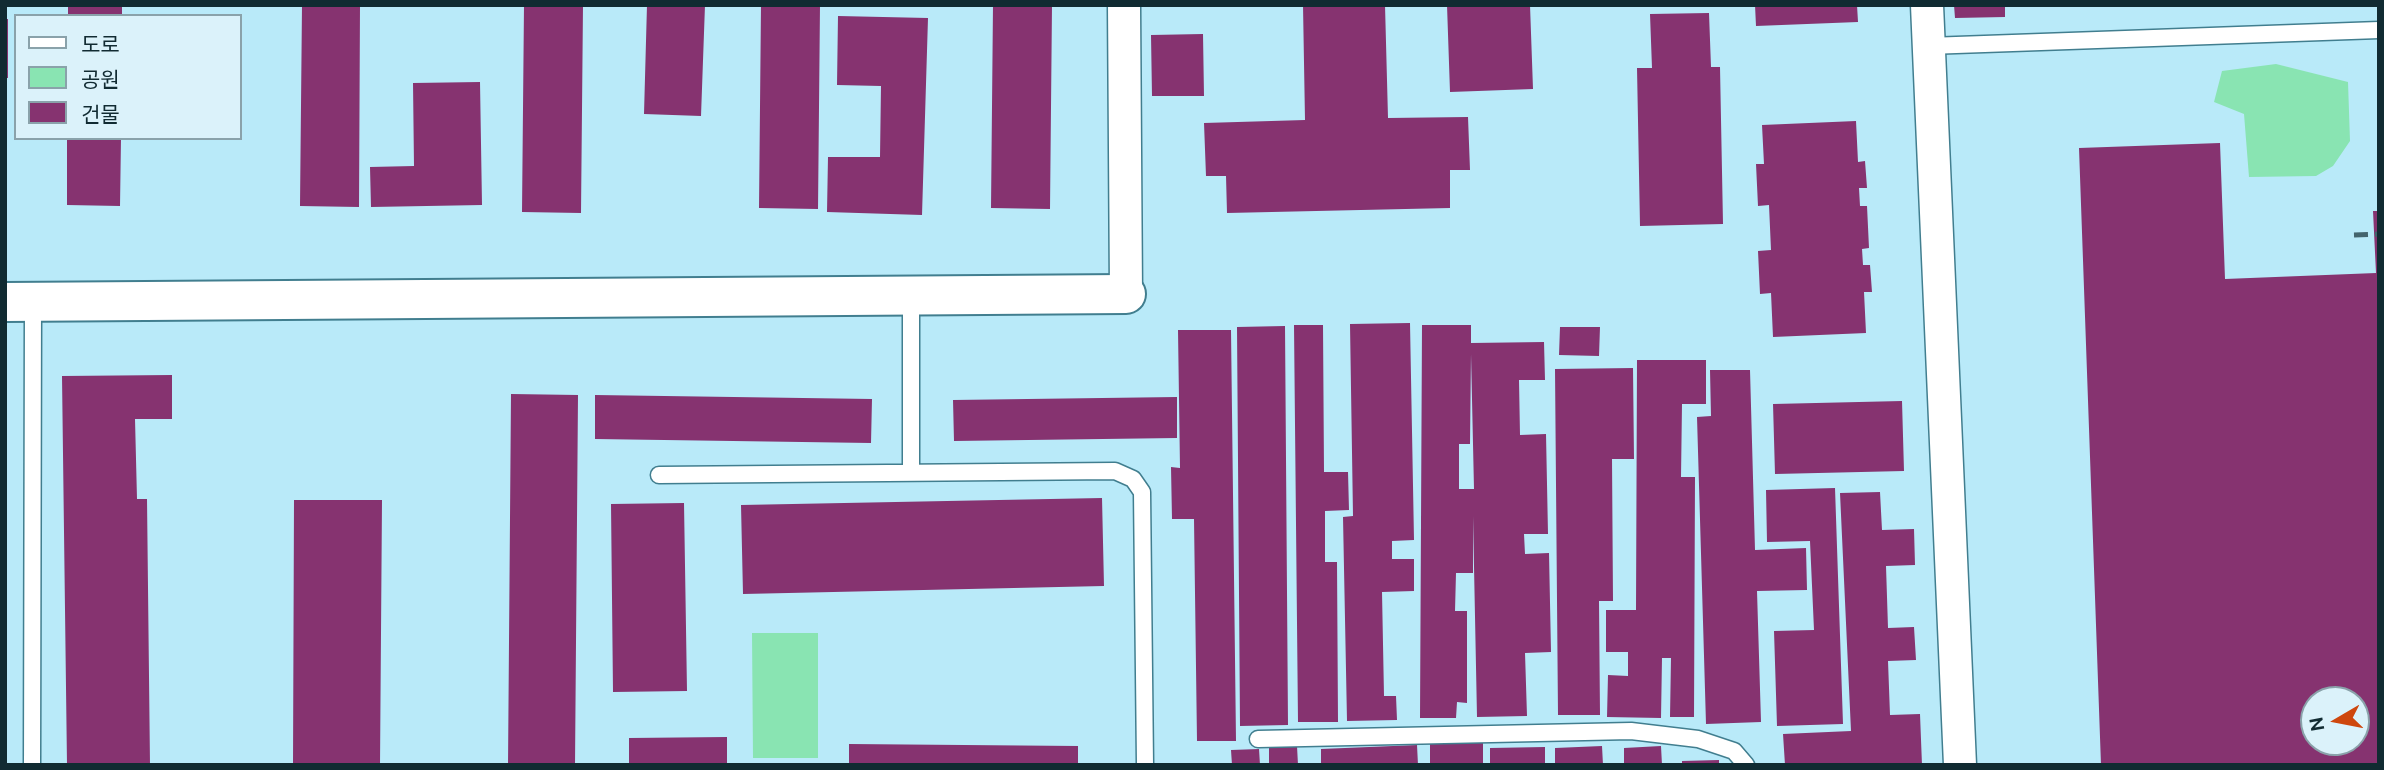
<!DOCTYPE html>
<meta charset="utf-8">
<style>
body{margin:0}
#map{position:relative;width:2384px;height:770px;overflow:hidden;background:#b9eaf9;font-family:Ubuntu,"Noto Sans KR",sans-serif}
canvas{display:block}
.frame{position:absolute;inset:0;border:7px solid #112b32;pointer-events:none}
.legend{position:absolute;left:14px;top:14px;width:228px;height:126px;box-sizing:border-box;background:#dbf2fa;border:2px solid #8aa2aa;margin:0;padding:9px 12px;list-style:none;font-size:21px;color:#112b32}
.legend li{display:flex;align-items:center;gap:14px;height:35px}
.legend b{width:35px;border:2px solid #8aa2aa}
.north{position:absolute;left:2300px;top:686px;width:70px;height:70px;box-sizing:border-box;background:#dbf2fa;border:2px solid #8aa2aa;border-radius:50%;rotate:260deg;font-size:19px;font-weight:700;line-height:28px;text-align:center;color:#112b32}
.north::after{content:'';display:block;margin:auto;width:24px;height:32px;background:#ce470d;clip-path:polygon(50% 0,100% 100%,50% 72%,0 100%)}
</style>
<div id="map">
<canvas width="2384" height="770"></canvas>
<div class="frame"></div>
<ul class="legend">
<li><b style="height:9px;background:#fff"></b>도로</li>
<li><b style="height:19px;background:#89e4b2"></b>공원</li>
<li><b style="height:19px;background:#863370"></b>건물</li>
</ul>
<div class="north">N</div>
</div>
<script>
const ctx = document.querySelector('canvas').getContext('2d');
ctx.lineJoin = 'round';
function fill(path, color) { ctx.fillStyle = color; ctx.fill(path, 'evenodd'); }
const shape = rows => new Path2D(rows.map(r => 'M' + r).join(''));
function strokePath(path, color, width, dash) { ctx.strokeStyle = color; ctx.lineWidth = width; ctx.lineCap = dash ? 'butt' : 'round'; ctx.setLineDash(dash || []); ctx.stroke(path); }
fill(shape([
 [2276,64,2348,82,2350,141,2333,166,2316,176,2249,177,2244,114,2214,102,2222,71],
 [752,633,818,633,818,758,753,758]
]), '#89e4b2');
fill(shape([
 [68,5,122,5,122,16,68,16],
 [302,5,360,5,359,207,300,206],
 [524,5,583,5,581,213,522,212],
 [647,5,705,5,701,116,644,114],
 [761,5,820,5,818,209,759,208],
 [993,5,1052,5,1050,209,991,208],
 [1303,5,1385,5,1388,118,1468,117,1470,170,1450,170,1450,208,1227,213,1226,176,1206,176,1204,123,1305,120],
 [1447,5,1530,5,1533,89,1450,92],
 [1755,5,1857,5,1858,22,1756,26],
 [1954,5,2005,5,2005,17,1955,18],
 [1709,13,1711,67,1720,67,1723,224,1640,226,1637,68,1652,68,1650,14],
 [838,16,928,18,922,215,827,212,828,157,880,157,881,86,837,85],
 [5,19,8,19,8,78,5,78],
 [1203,34,1204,96,1152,96,1151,35],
 [480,82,482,205,371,207,370,167,414,166,413,83],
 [1856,121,1858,162,1865,161,1867,188,1859,188,1860,206,1867,206,1869,248,1862,249,1863,265,1870,265,1872,292,1864,292,1866,333,1773,337,1771,293,1760,294,1758,251,1771,250,1769,205,1758,206,1756,164,1764,164,1762,125],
 [67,138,121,138,120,206,67,205],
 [2220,143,2225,279,2376,273,2373,211,2379,211,2379,765,2101,765,2079,148],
 [2314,700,2356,700,2356,742,2314,742],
 [1410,323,1414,540,1392,541,1392,559,1414,559,1414,591,1382,592,1384,696,1396,696,1397,720,1347,721,1343,517,1353,516,1350,324],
 [1294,325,1323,325,1324,472,1348,472,1349,510,1325,511,1325,562,1337,562,1338,722,1298,722],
 [1422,325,1471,325,1471,343,1544,342,1545,380,1519,380,1520,435,1546,434,1548,534,1524,534,1525,554,1549,553,1551,652,1525,653,1527,716,1477,717,1473,516,1473,573,1456,573,1455,611,1467,611,1467,703,1457,702,1456,718,1420,718],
 [1471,354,1474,489,1459,489,1459,444,1470,444],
 [1285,326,1288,725,1240,726,1237,327],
 [1560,327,1600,327,1599,356,1559,355],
 [1178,330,1231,330,1236,741,1197,741,1194,519,1172,519,1171,467,1180,468],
 [1637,360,1706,360,1706,404,1682,404,1681,477,1695,477,1694,717,1670,717,1671,658,1662,658,1661,718,1607,717,1608,675,1628,676,1628,652,1606,652,1606,610,1636,610],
 [1633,368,1634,459,1612,459,1613,601,1599,601,1600,715,1558,715,1555,369],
 [1710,370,1750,370,1755,550,1806,548,1807,590,1757,591,1761,722,1706,724,1697,417,1711,416],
 [172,375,172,419,135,419,137,499,147,499,150,765,67,765,62,376],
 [511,394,578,395,575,765,508,765],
 [595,395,872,399,871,443,595,439],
 [1177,397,1177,438,954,441,953,400],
 [1902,401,1904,471,1775,474,1773,404],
 [1835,488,1843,724,1777,726,1774,631,1814,630,1810,541,1767,542,1766,490],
 [1880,492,1882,530,1914,529,1915,565,1886,566,1888,628,1914,627,1916,660,1888,661,1890,715,1920,714,1922,765,1785,765,1783,734,1851,731,1840,493],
 [1102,498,1104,586,743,594,741,505],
 [294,500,382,500,380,765,293,765],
 [684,503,687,691,613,692,611,504],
 [727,737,727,765,629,765,629,738],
 [1483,742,1483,765,1430,765,1430,743],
 [849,744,1078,746,1078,765,849,765],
 [1417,745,1418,765,1321,765,1321,749],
 [1297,746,1298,765,1269,765,1269,747],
 [1602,746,1603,765,1555,765,1555,748],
 [1661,746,1662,765,1624,765,1624,748],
 [1545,747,1545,765,1490,765,1490,748],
 [1259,749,1260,765,1232,765,1231,750],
 [1719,760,1719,765,1682,765,1682,761]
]), '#863370');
const lane = shape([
 [1928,46,2379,30],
 [911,296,911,472],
 [659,475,1115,471,1133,479,1142,492,1145,765],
 [1258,739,1631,731,1698,739,1734,751,1746,765],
 [32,765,33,303]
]);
const street = shape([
 [1124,5,1126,294],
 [1927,5,1960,765]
]);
const secondary = shape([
 [5,302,1126,294]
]);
strokePath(lane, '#417e8f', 19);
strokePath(street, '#417e8f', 35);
strokePath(secondary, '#417e8f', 42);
strokePath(lane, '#fff', 16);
strokePath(street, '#fff', 32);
strokePath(secondary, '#fff', 38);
strokePath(shape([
 [2354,235,2379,234]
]), '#43646d', 5, [14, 7]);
</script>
